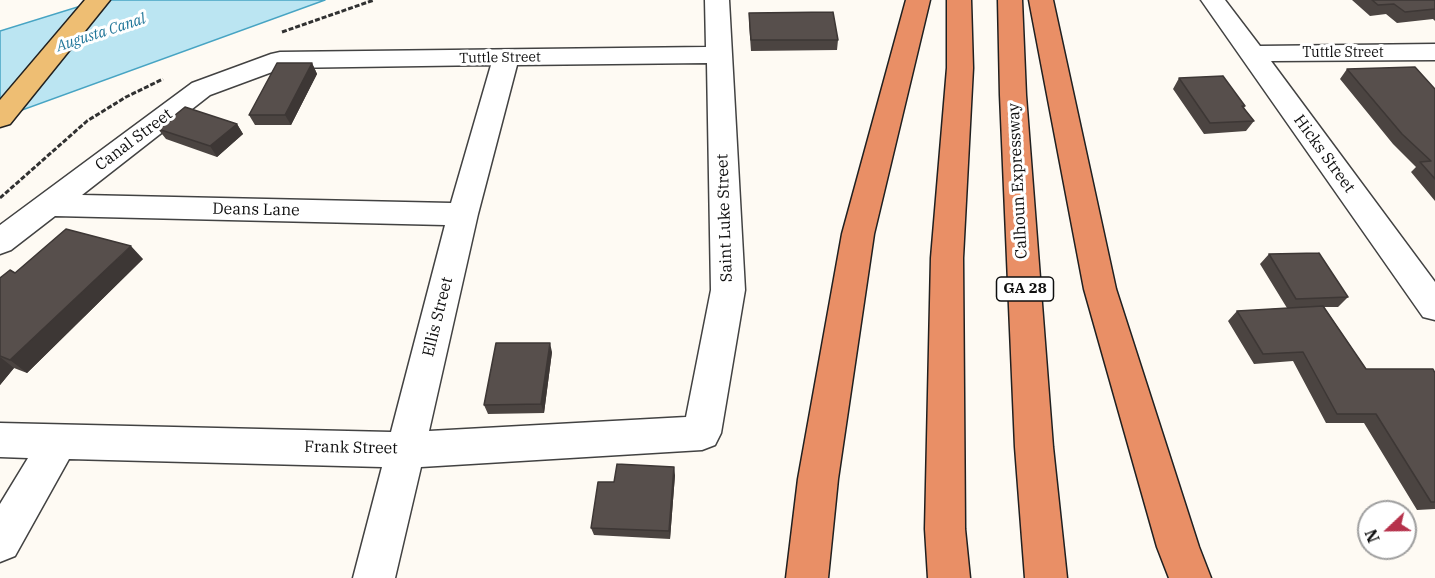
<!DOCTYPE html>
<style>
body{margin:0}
#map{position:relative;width:1435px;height:578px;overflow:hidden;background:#fefaf3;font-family:"IBM Plex Serif",serif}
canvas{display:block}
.north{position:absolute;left:1357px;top:500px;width:60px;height:60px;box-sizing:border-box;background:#fff;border:2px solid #9f9f9f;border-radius:50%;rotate:248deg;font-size:16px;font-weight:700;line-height:24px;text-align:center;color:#0f0f0f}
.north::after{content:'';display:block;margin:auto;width:21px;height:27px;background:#b6314b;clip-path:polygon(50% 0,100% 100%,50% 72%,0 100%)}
</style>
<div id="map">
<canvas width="1435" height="578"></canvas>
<div class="north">N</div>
</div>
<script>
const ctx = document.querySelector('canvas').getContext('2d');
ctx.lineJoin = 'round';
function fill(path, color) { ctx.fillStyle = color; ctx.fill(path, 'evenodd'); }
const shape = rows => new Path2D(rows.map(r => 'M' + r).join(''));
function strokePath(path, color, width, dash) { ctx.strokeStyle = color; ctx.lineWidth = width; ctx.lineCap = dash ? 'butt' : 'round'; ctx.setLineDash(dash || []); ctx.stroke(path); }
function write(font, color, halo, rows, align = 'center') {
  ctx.font = font + ' "IBM Plex Serif",serif'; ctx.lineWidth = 6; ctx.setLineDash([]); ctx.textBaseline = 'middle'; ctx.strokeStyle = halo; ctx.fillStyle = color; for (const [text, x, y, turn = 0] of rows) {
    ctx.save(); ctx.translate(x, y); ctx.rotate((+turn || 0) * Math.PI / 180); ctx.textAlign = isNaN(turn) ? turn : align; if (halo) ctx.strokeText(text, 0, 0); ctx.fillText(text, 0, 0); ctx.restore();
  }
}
const water = shape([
 [100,0,325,0,0,118,0,31,100,0]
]);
fill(water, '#bbe5f2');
strokePath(water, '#47a4c3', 1.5);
const minor = shape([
 [705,0,729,0,745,290,721,433,715,445,702,450,421,467,395,578,353,578,382,467,69,459,15,556,0,562,0,504,28,458,0,457,0,423,391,432,445,225,55,216,11,250,0,254,0,225,192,83,271,54,280,52,706,47,705,0],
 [707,63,711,290,686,417,429,431,478,214,517,65,707,63],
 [491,65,451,203,82,195,210,95,283,68,491,65],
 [1201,0,1225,0,1260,46,1435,44,1435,60,1271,61,1435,282,1435,320,1423,317,1201,0]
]);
const major = shape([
 [85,0,110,0,10,124,0,127,0,100,85,0]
]);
const highway = shape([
 [906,0,930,0,874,234,838,479,828,578,786,578,798,479,842,234,906,0],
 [947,0,971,0,973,68,963,258,965,529,970,578,928,578,925,529,931,258,947,68,947,0],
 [998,0,1022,0,1026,95,1053,447,1067,578,1025,578,1015,447,1000,95,998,0],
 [1029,0,1053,0,1116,289,1199,547,1211,578,1169,578,1157,547,1084,289,1029,0]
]);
strokePath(minor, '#424242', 3);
strokePath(major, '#202020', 3);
strokePath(highway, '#202020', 3);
strokePath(shape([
 [282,32,374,0],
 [0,198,87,121,126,97,163,79]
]), '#313131', 3, [5, 2]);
fill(minor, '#fff');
fill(major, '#eebe73');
fill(highway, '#e98f66');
fill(shape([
 [1352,0,1435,0,1435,21,1433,19,1397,23,1386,14,1370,16],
 [749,13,838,40,837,50,751,51,749,23],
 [312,63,317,74,291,125,255,125,249,115],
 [1347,69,1435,89,1435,201,1411,172,1416,167,1393,144,1340,79],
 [1179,78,1245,106,1244,108,1254,121,1246,131,1204,134,1173,89],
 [237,124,243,134,217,157,166,139,158,129],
 [1269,254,1348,297,1338,307,1324,307,1366,369,1435,373,1435,509,1417,510,1364,423,1326,423,1293,361,1254,364,1228,321,1237,311,1287,308,1260,264],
 [143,259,27,373,14,368,0,385,0,278,15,273],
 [552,352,544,413,488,414,484,405],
 [675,475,670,539,594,535,591,528,614,482]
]), '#4b4441');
fill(shape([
 [312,63,317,74,291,125,285,115],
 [237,124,243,134,217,157,210,146],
 [131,246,143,259,27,373,10,360],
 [550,343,552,352,544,413,541,404],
 [0,357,14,368,0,385],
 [674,467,675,475,670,539,669,531]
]), '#3d3735');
const building = shape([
 [1372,0,1435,0,1435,9,1405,12,1394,4,1378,5,1372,0],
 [833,12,838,40,751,40,749,13,833,12],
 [277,63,312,63,285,115,249,115,277,63],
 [1415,67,1435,89,1435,179,1420,162,1431,161,1402,134,1347,69,1415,67],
 [1223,76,1245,106,1242,106,1254,121,1210,123,1179,78,1223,76],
 [185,107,237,124,210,146,158,129,185,107],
 [66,229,131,246,10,360,0,356,0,278,10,270,15,273,66,229],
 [1319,253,1348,297,1296,299,1269,254,1319,253],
 [1323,306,1366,369,1433,369,1435,373,1435,502,1431,502,1376,414,1337,414,1303,352,1263,354,1237,311,1323,306],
 [496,343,550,343,541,404,484,405,496,343],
 [617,464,674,467,669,531,591,528,598,482,614,482,617,464]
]);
fill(building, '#574f4c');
strokePath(building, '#3d3735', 1.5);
write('14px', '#0f0f0f', '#fff', [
 ["Tuttle Street",1343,53],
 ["Tuttle Street",500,58,-1]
]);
write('italic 15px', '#217699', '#fff', [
 ["Augusta Canal",101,33,-18]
]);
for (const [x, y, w] of [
 [1025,289,57]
]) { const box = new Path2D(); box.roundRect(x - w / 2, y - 12, w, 24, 4.5); ctx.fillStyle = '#fff'; ctx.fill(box); strokePath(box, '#0f0f0f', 1.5); }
write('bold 15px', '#0f0f0f', null, [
 ["GA 28",1025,289]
]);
write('16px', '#0f0f0f', '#fff', [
 ["Canal Street",134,140,-37],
 ["Hicks Street",1324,154,54],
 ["Calhoun Expressway",1018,181,-93],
 ["Deans Lane",256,210,1],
 ["Saint Luke Street",725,218,-92],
 ["Ellis Street",438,317,-76],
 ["Frank Street",351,448,1]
]);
</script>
